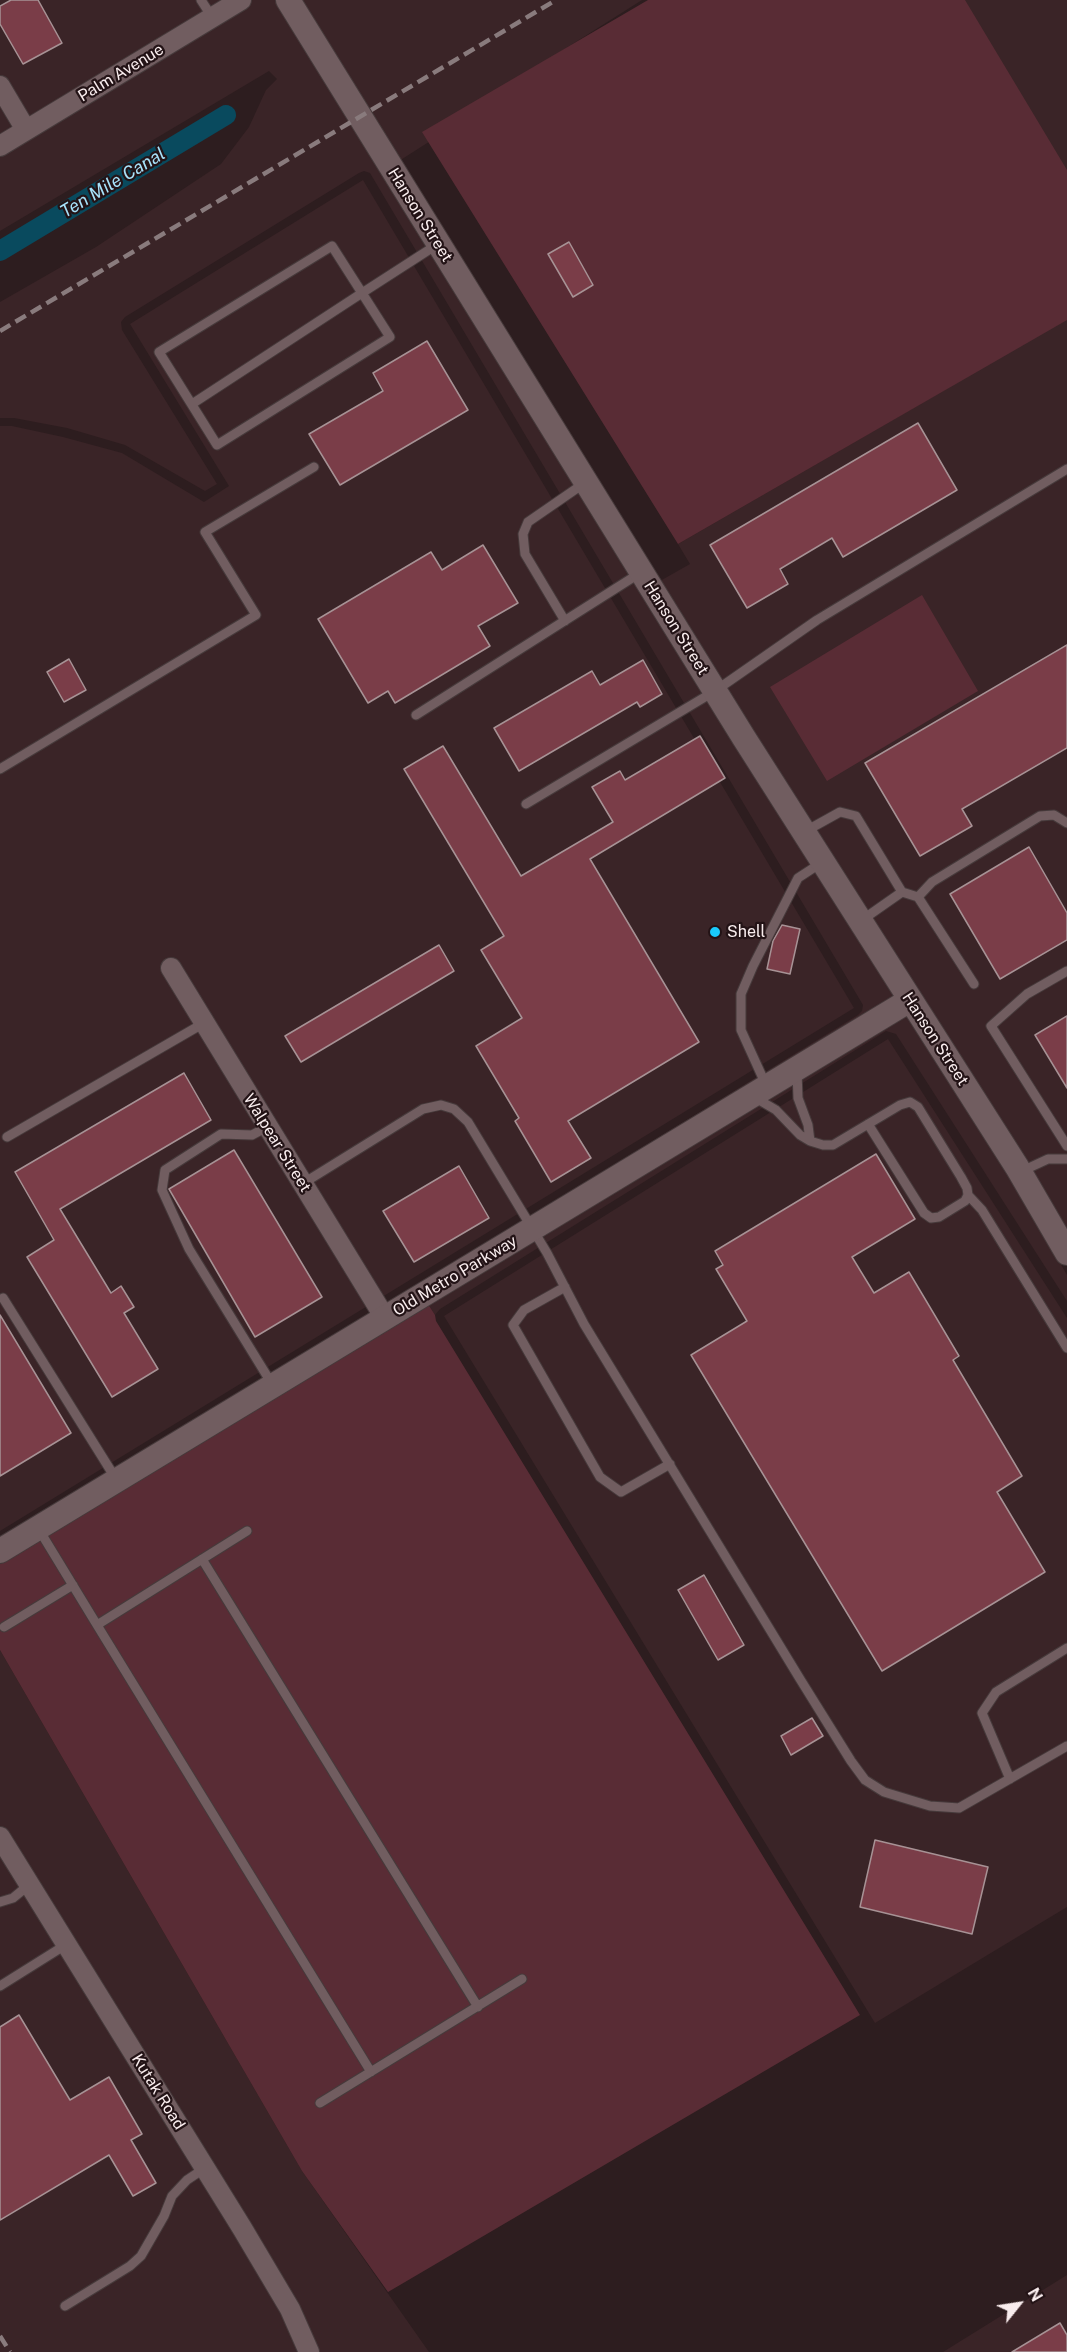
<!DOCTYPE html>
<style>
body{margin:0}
#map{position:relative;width:1067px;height:2352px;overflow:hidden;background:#2d1d1f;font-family:"Public Sans",sans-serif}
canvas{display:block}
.north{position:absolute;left:989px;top:2274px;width:60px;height:60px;-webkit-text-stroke:4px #231316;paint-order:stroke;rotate:60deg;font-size:16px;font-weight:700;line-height:24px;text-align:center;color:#f9edee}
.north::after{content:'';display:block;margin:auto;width:21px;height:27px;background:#f9edee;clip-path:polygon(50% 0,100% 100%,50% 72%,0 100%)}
</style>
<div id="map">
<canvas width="1067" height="2352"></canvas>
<div class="north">N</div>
</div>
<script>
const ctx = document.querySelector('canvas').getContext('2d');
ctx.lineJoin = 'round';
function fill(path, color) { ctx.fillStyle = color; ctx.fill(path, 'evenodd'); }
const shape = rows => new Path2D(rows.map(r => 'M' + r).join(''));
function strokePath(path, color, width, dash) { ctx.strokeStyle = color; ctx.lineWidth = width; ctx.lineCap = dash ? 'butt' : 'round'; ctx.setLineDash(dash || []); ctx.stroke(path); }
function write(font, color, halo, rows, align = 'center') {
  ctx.font = font + ' "Public Sans",sans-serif'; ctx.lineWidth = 4.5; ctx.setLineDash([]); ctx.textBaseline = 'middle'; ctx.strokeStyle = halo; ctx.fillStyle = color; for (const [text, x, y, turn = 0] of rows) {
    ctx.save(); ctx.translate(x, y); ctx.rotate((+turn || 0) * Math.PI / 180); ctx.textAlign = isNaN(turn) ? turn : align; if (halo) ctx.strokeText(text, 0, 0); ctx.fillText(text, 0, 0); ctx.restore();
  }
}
fill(shape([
 [0,0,275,0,735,744,895,997,256,1384,858,1015,862,1011,863,1005,370,173,364,171,359,173,125,317,121,322,122,330,217,484,205,491,125,445,67,428,14,418,0,418,0,302,96,247,221,164,249,127,266,90,277,79,269,71,0,231],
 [301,0,642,0,481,102,482,108,399,161],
 [722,0,1067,0,1067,1231,660,581,690,564,678,544,950,387],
 [363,180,854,1008,0,1531,0,426,12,426,63,437,122,453,204,502,229,486,130,324],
 [906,1014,1008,1173,1067,1275,1067,1301,896,1034,886,1031,440,1309,435,1315,428,1304],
 [888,1039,1067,1318,1067,1907,875,2023,444,1316],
 [0,1650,302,2171,429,2352,0,2352],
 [1067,2275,1067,2352,943,2352]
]), '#3a2427');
fill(shape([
 [648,0,965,0,1067,170,1067,320,678,544,422,132],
 [922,595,978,691,827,781,770,687],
 [428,1304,435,1315,436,1321,860,2015,388,2292,302,2171,0,1650,0,1564]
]), '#592c35');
strokePath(shape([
 [0,251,226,115]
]), '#094a5e', 20);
const building = shape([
 [11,0,38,0,62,43,23,64,0,24,0,6,11,0],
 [569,242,593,285,573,297,548,254,569,242],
 [427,341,468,410,340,485,309,434,383,391,373,373,427,341],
 [918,423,957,490,843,557,832,538,780,569,788,584,747,608,710,545,918,423],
 [483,545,518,603,478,626,490,646,395,703,388,691,368,703,318,619,431,552,442,570,483,545],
 [1067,645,1067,748,962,809,972,826,920,856,865,763,1067,645],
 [69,659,86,690,64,702,47,672,69,659],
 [643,660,662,694,640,707,637,702,519,771,494,728,592,671,600,685,643,660],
 [700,736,725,778,590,859,699,1042,568,1121,591,1158,551,1182,515,1121,519,1118,476,1046,522,1018,481,950,504,936,404,769,443,746,521,876,613,822,592,787,620,771,625,780,700,736],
 [1029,847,1067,913,1067,940,1000,979,950,894,1029,847],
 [782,925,800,929,790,974,767,969,773,941,782,925],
 [439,945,454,971,301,1062,285,1036,439,945],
 [1067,1016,1067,1088,1035,1035,1067,1016],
 [184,1073,211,1120,60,1209,111,1293,121,1286,134,1307,124,1313,158,1369,112,1397,27,1257,54,1240,15,1172,184,1073],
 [234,1150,322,1297,255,1337,169,1189,234,1150],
 [876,1154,915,1219,852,1257,874,1293,909,1272,959,1356,953,1360,1022,1476,997,1492,1045,1572,882,1671,691,1355,747,1321,716,1269,723,1265,715,1251,876,1154],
 [459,1166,489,1218,414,1262,383,1211,459,1166],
 [0,1315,71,1433,0,1476,0,1315],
 [704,1575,744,1645,718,1660,678,1590,704,1575],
 [812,1718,823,1736,791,1755,781,1736,812,1718],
 [875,1840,988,1867,972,1934,860,1907,875,1840],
 [19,2015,70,2100,109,2077,142,2134,131,2140,156,2183,133,2196,109,2155,0,2220,0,2027,19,2015],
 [1060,2323,1067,2335,1067,2352,1012,2352,1060,2323]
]);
fill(building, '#7a3d48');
strokePath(building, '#a79295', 1.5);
const service = shape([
 [201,0,212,17],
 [192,404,362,293,390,337,217,445,159,352,332,246,362,293,438,244],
 [565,621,525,554,523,534,528,522,586,482],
 [416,715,640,573],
 [0,769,256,615,205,532,314,467],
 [526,804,715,691,817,620,1067,469],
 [804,832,840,812,856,816,902,892,918,897,974,984],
 [918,897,932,882,1040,816,1054,815,1067,823],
 [862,920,902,892],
 [1067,971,1027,994,991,1026,1067,1146],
 [766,1085,741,1030,741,994,753,966,798,878,821,863],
 [754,1097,776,1110,800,1135,810,1141,808,1125,798,1098,797,1072],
 [267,1127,252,1135,221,1134,165,1170,162,1190,189,1249,272,1384],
 [7,1137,204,1023],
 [810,1141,823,1145,833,1145,900,1105,910,1102,918,1107,961,1177,967,1188,968,1195,965,1201,939,1217,931,1218,924,1213,868,1124],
 [1020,1172,1048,1159,1067,1159],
 [302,1184,423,1109,441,1105,454,1109,468,1122,547,1253,584,1324,800,1679,851,1761,865,1780,884,1792,930,1806,959,1808,1067,1746],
 [968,1195,982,1210,1067,1348],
 [565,1287,524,1310,513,1325,600,1477,621,1492,670,1464],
 [3,1298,116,1479],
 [38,1528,97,1625,247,1531],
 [202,1559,478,2007],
 [97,1625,371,2072],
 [4,1627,73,1585],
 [1010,1779,982,1713,996,1692,1067,1648],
 [0,1902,13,1898,30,1884],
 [0,1986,67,1944],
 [320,2103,522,1979],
 [65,2306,130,2266,141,2256,164,2216,172,2196,187,2180,205,2168]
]);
const minor = shape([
 [0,86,26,130],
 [0,146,241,0],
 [171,968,385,1318],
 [0,1837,242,2228,290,2309,309,2352]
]);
const tertiary = shape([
 [288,0,744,738,1017,1167,1067,1253],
 [0,1551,910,1000]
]);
strokePath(service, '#463a3b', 11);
strokePath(minor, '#463a3b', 22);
strokePath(tertiary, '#463a3b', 26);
strokePath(service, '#715d60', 9);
strokePath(minor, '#715d60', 20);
strokePath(tertiary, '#715d60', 24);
strokePath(shape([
 [0,331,556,0],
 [0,2336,10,2352]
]), '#897b7d', 4.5, [12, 6]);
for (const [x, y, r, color] of [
 [715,932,6,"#19cafc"]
]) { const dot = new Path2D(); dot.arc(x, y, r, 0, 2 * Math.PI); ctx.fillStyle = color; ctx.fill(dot); strokePath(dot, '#231316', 2); }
write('16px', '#f9edee', '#231316', [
 ["Palm Avenue",121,73,-31],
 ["Hanson Street",420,215,58],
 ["Hanson Street",676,628,58],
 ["Hanson Street",935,1039,57],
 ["Walpear Street",277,1143,58],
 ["Old Metro Parkway",455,1276,-31],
 ["Kutak Road",158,2092,58]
]);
write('16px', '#f9edee', '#231316', [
 ["Shell",727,932]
], 'left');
write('italic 18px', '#a7e2fa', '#231316', [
 ["Ten Mile Canal",113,183,-31]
]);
</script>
